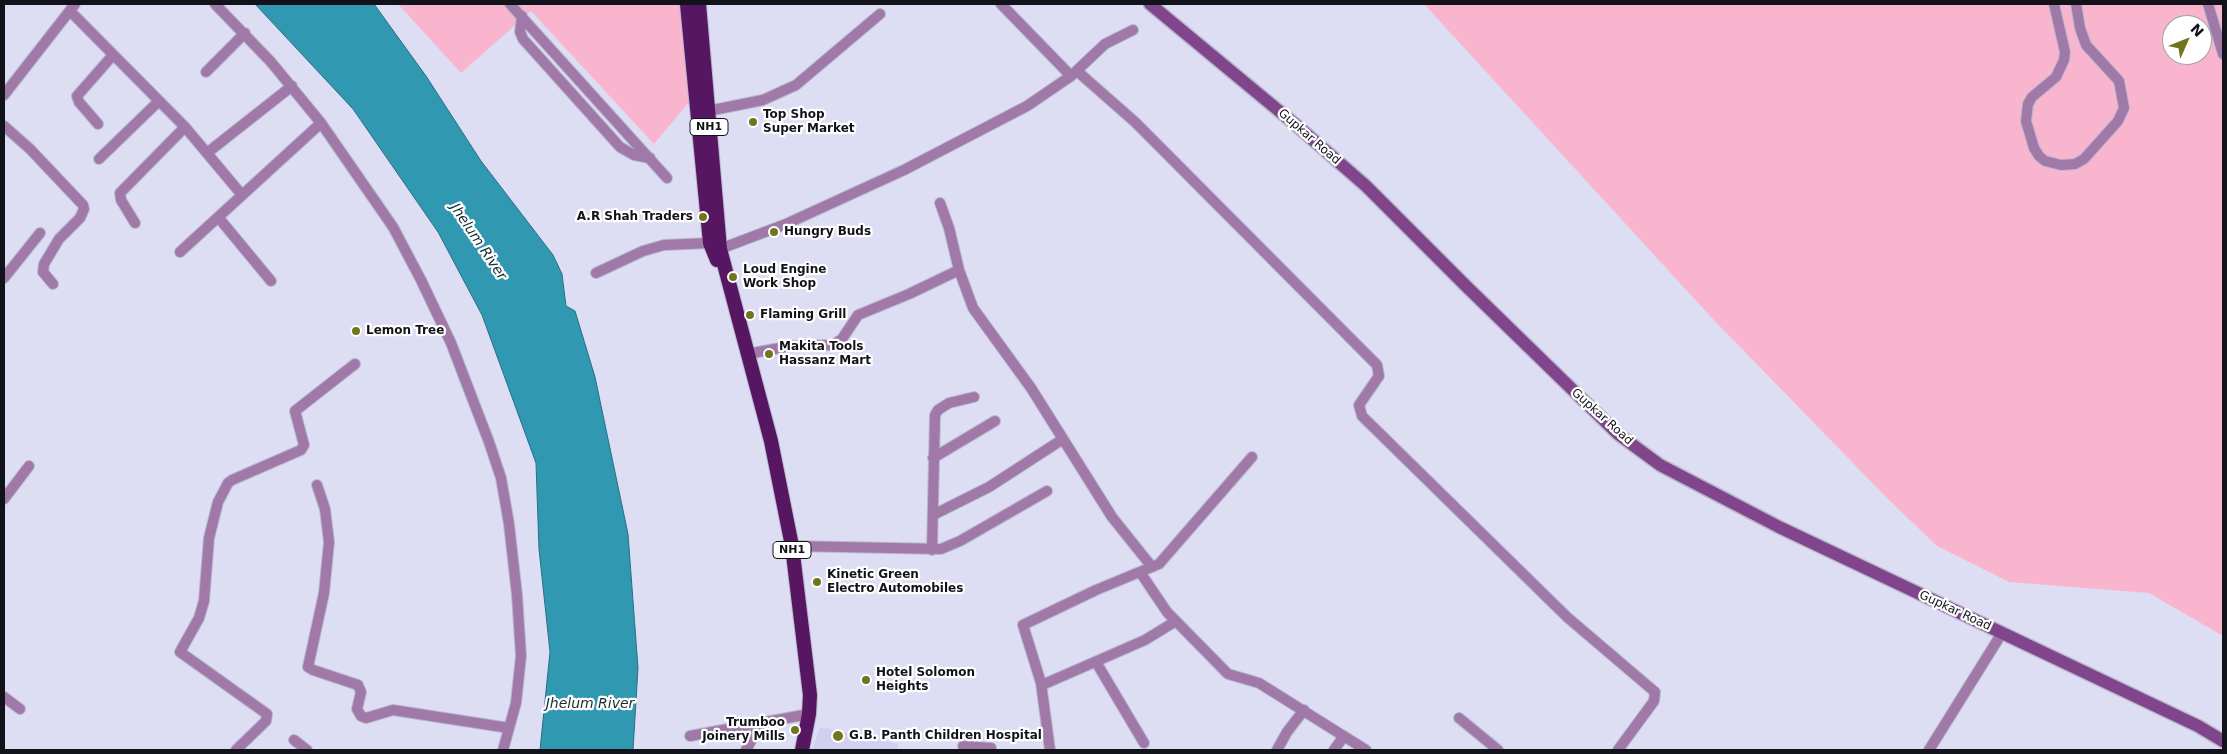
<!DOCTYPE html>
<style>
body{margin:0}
#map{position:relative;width:2227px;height:754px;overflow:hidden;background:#ddddf4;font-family:"DejaVu Sans",sans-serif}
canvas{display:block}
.frame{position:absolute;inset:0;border:5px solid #12121a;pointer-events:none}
.north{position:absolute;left:2162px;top:15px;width:50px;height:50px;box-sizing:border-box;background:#fff;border:1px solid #a0a0a3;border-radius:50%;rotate:46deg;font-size:14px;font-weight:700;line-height:20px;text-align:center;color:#12121a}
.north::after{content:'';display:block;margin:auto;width:18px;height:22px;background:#70761e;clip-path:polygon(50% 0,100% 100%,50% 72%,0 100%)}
</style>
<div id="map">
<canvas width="2227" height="754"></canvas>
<div class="frame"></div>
<div class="north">N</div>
</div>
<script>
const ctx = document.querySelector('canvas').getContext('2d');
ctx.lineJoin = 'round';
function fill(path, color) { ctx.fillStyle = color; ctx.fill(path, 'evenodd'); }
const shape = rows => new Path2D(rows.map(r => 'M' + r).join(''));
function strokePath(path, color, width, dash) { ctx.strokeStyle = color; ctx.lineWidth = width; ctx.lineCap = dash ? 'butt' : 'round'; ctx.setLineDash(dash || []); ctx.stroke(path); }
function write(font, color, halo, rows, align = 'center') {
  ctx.font = font + ' "DejaVu Sans",sans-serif'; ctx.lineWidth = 4.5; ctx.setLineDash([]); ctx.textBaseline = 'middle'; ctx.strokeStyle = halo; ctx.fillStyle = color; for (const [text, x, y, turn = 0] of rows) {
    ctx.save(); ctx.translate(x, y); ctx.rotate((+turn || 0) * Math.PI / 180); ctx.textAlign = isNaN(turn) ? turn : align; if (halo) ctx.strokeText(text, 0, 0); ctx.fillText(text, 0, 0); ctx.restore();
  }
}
fill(shape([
 [820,727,898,744,897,750,812,750]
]), '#d1d1ef');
fill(shape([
 [398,4,680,4,690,101,654,144,531,11,461,73],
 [1424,4,2223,4,2223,636,2149,593,2009,582,1937,546,1886,497,1711,317],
 [2172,25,2202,25,2202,55,2172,55]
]), '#f9b5cd');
const water = shape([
 [255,4,374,4,426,76,481,161,553,255,562,274,566,306,575,311,595,377,628,534,638,668,633,750,540,750,550,652,539,549,536,463,482,315,438,232,353,109,255,4]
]);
fill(water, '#3098b1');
strokePath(water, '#277084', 1);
const minor = shape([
 [215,4,271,62,321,123,393,227,421,280,451,343,489,442,501,478,509,524,517,595,521,656,516,703,503,750],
 [510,4,667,178],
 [1001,4,1071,76],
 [2054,4,2065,52,2064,60,2056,77,2032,97,2028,104,2026,121,2034,148,2039,156,2045,161,2061,165,2075,164,2084,159,2118,121,2124,108,2119,81,2086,45,2080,28,2076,4],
 [2208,4,2223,54],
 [70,11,185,127,242,195],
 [522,16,520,32,523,39,620,147,634,155,650,158],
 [1077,71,1135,122,1377,365,1379,376,1359,405,1362,416,1567,617,1655,692,1654,701,1618,750],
 [206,72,245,33],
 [4,95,75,4],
 [708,111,763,100,796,85,880,14],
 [98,124,79,102,77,96,113,55],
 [4,126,30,149,83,205,84,209,80,218,59,239,44,264,43,272,53,284],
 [207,153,292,86],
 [99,159,159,101],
 [940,203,949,228,959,270,973,308,1031,388,1112,517,1152,567],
 [218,217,271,281],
 [135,223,121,200,120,193,185,127],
 [720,249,786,224,904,170,1027,106,1071,76,1105,44,1133,30],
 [180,252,321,123],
 [596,273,643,251,664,245,710,243],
 [4,278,40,233],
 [747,354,791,346,833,345,842,339,858,315,909,294,959,270],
 [933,458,995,421],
 [317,485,325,509,329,542,324,593,308,667,313,670,358,685,361,692,357,709,361,716,366,718,393,710,509,728],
 [4,499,29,466],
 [933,515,989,487,1063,439],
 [792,546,941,549,960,541,1047,491],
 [932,550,935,415,938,410,949,403,974,397],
 [1140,572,1167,612,1228,674,1259,683,1366,750],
 [1096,662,1144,743],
 [1042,685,1145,640,1176,621],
 [4,697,20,709],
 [1459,718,1498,750],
 [690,736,809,714],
 [294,740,307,750],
 [963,746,991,748,991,750],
 [236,750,266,721,267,714,180,652,199,618,204,601,209,538,218,502,228,483,232,480,301,450,304,445,295,411,355,364],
 [746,750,761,723],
 [1050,750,1041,683,1023,625,1096,590,1159,564,1252,457],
 [1277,750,1287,732,1304,710],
 [1334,750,1344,736],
 [1929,750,2002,633]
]);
const secondary = shape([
 [1150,4,1296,125,1366,186,1466,286,1618,434,1660,465,1779,527,2198,726,2223,741]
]);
const trunk = shape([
 [687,4,710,243,717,260],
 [699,4,720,249,771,441,792,546,810,695,809,714,802,750]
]);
strokePath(minor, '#b8b8cd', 12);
strokePath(secondary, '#b8b8cd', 15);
strokePath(trunk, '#b8b8cd', 16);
strokePath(minor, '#a179a8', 10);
strokePath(secondary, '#80458b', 12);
strokePath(trunk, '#561661', 14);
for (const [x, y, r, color] of [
 [753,122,5,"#70761e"],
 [703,217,5,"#70761e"],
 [774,232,5,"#70761e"],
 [733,277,5,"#70761e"],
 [750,315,5,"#70761e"],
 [356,331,5,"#70761e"],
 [769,354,5,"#70761e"],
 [817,582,5,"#70761e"],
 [866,680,5,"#70761e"],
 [795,730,5,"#70761e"],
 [838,736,6,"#70761e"]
]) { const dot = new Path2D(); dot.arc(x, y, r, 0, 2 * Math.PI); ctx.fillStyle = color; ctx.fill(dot); strokePath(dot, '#fff', 2); }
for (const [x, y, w] of [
 [709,127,38],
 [792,550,38]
]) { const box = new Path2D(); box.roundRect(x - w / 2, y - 8.5, w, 17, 4); ctx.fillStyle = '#fff'; ctx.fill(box); strokePath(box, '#12121a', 1); }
write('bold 11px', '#12121a', null, [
 ["NH1",709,127],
 ["NH1",792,550]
]);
write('bold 12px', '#12121a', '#fff', [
 ["Top Shop",763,115],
 ["Super Market",763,129],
 ["A.R Shah Traders",693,217,"right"],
 ["Hungry Buds",784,232],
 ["Loud Engine",743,270],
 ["Work Shop",743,284],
 ["Flaming Grill",760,315],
 ["Lemon Tree",366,331],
 ["Makita Tools",779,347],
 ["Hassanz Mart",779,361],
 ["Kinetic Green",827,575],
 ["Electro Automobiles",827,589],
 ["Hotel Solomon",876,673],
 ["Heights",876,687],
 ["Trumboo",785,723,"right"],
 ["Joinery Mills",785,737,"right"],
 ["G.B. Panth Children Hospital",849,736]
], 'left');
write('12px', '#12121a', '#fff', [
 ["Gupkar Road",1309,137,41],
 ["Gupkar Road",1602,417,42],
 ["Gupkar Road",1955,611,25]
]);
write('italic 14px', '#172e34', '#fff', [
 ["Jhelum River",478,242,56],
 ["Jhelum River",590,704]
]);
</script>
